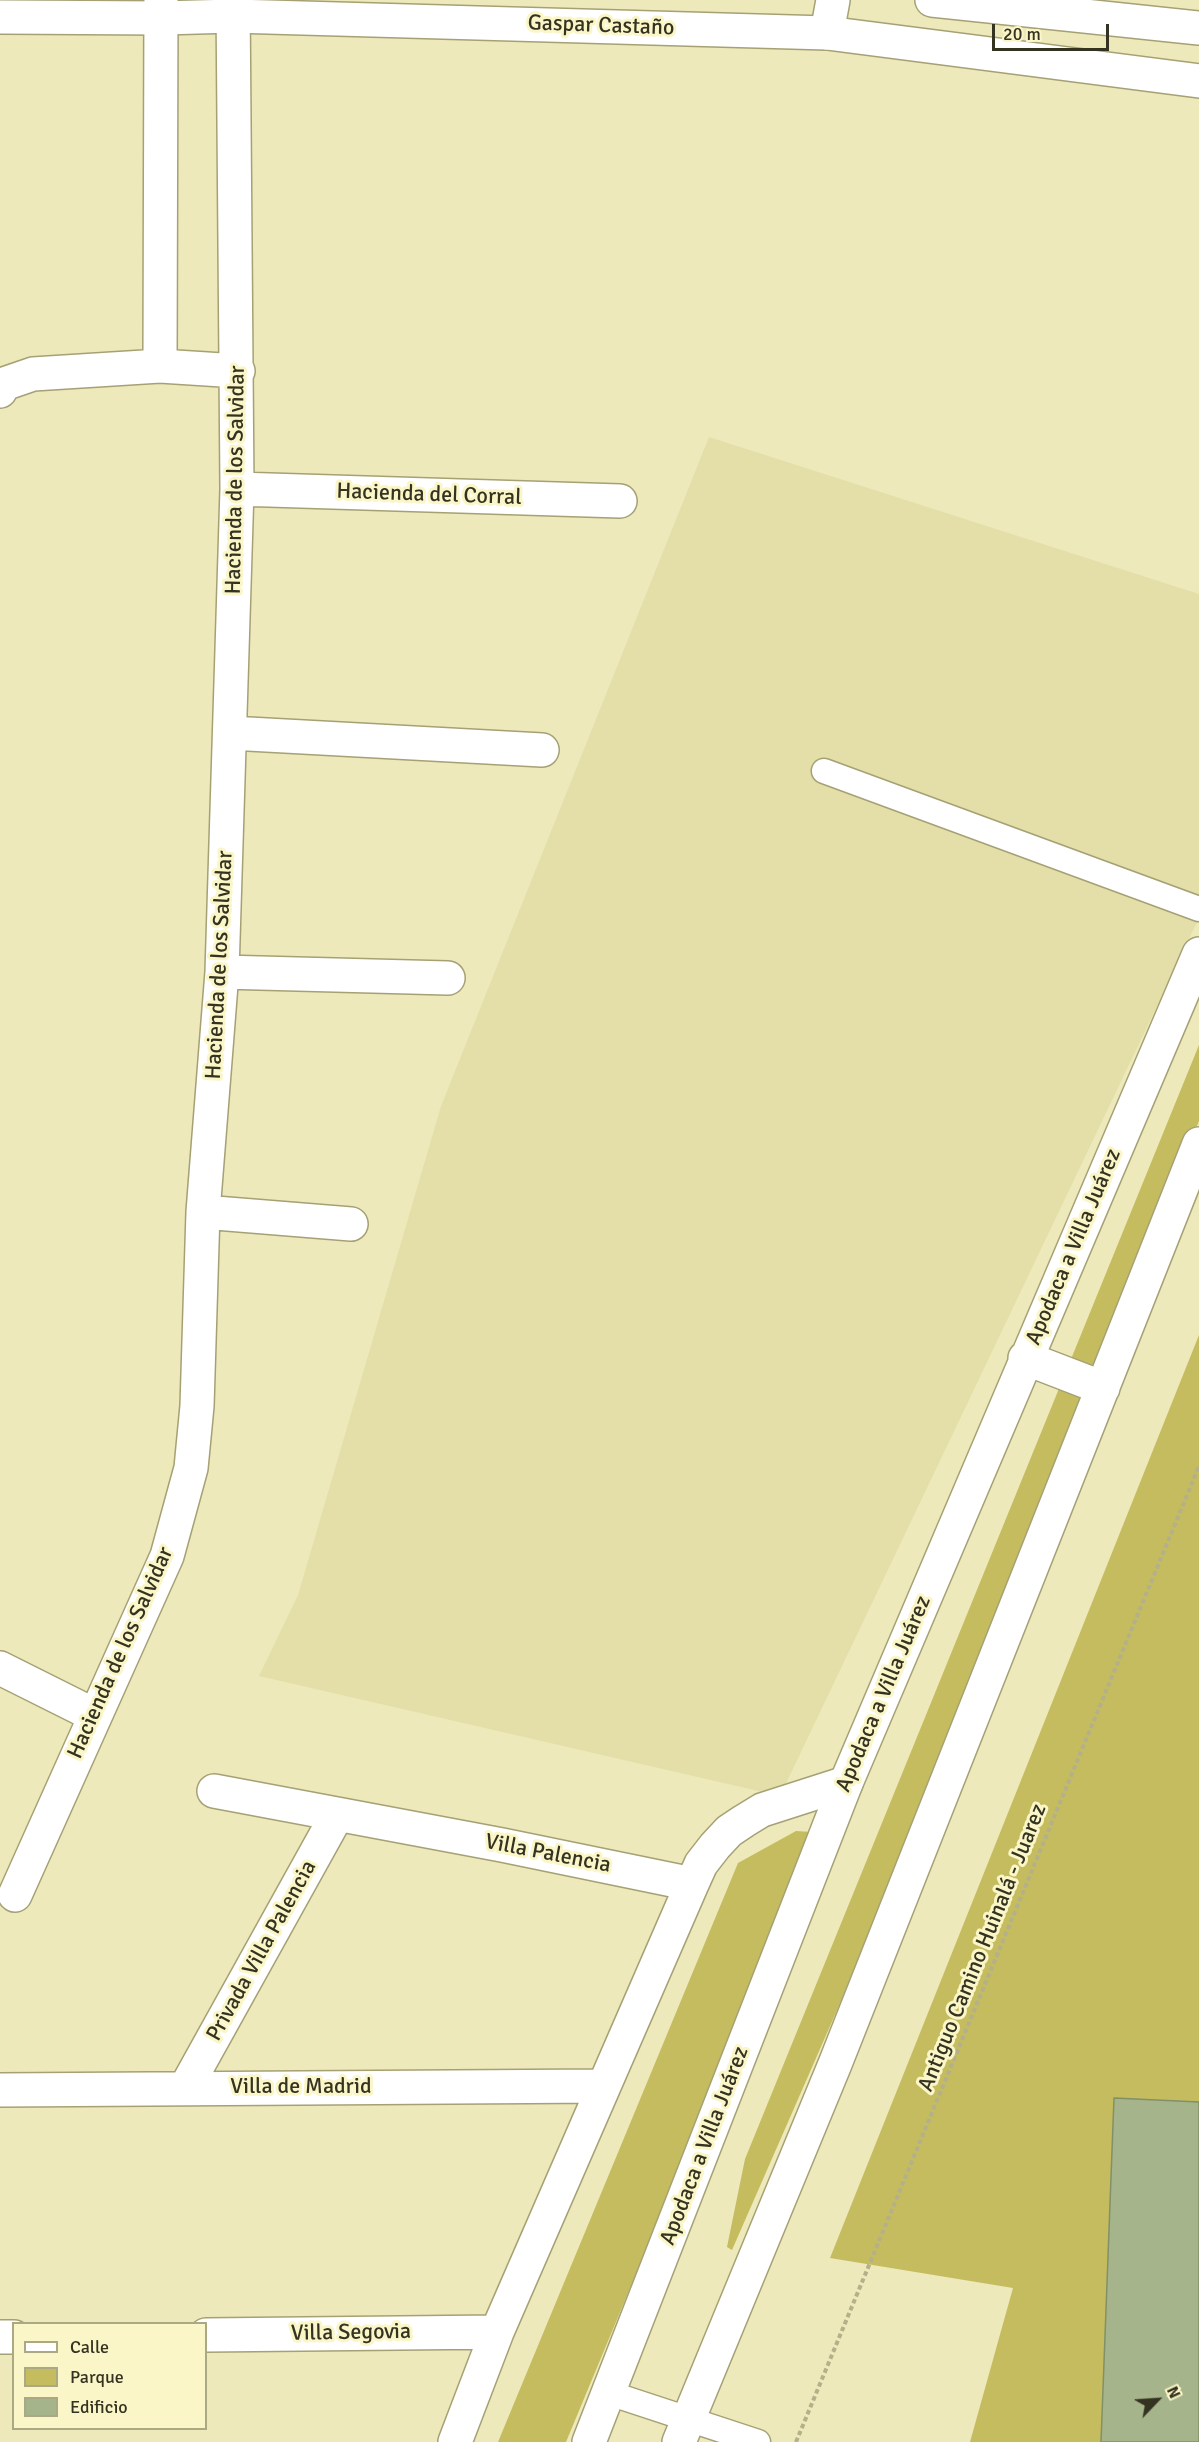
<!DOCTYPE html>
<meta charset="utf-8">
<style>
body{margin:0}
#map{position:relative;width:1199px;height:2442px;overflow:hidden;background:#ede9ba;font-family:Signika,sans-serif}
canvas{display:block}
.legend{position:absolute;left:12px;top:2322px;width:195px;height:108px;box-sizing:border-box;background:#faf6c7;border:2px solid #aba884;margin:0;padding:8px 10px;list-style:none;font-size:18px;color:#343220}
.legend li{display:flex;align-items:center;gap:12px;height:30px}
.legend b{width:30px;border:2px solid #aba884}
.north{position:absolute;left:1127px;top:2370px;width:60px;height:60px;-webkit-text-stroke:4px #faf6c7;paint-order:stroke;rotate:65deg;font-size:16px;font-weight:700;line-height:24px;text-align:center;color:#343220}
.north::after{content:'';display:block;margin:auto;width:21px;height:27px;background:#343220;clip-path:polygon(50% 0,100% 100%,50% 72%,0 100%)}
.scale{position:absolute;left:992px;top:24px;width:117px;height:27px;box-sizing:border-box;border:3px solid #343220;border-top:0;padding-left:8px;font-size:18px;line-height:21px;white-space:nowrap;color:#343220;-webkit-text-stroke:4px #faf6c7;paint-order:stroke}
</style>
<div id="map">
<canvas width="1199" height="2442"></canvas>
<ul class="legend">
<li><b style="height:8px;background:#fff"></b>Calle</li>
<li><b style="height:16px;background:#c5bc5f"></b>Parque</li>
<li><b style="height:16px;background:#a5b48a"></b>Edificio</li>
</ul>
<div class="north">N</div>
<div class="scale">20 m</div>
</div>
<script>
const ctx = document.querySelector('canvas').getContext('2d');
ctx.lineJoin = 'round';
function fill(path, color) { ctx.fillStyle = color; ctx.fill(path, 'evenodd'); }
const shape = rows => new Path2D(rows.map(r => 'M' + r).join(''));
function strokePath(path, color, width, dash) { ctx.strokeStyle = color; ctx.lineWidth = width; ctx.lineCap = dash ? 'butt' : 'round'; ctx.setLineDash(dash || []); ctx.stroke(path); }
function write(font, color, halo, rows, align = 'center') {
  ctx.font = font + ' Signika,sans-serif'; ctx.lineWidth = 6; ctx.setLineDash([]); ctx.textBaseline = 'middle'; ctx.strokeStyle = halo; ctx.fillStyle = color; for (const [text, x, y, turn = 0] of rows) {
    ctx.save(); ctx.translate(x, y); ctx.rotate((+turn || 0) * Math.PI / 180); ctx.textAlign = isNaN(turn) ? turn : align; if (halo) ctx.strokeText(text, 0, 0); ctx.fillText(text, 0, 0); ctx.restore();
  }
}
fill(shape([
 [709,437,1199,594,1199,918,780,1796,259,1676,298,1595,441,1106]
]), '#e4dfa8');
fill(shape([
 [1199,1045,1199,1121,841,2001,732,2250,727,2247,745,2159],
 [1199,1335,1199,2442,970,2442,1013,2288,830,2258],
 [796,1831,812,1832,690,2144,566,2442,498,2442,738,1863]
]), '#c5bc5f');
const building = shape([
 [1114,2098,1199,2102,1199,2442,1101,2442,1114,2098]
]);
fill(building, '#a5b48a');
strokePath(building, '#829067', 1.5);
const service = shape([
 [824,771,1199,909],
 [609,2393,758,2442]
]);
const minor = shape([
 [160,366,161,0],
 [0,391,4,384,33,374,160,366,238,371],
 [237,489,620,501],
 [230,733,542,750],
 [222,972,448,978],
 [203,1212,351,1224],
 [0,1668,94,1715],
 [214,1791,502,1845,692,1884,701,1864,715,1846,729,1831,744,1821,762,1810,846,1783],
 [15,1895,167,1556,191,1468,197,1406,203,1212,222,972,237,489,233,0],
 [186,2087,337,1815],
 [0,2090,603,2086],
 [206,2335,497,2332],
 [0,2337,14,2337],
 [455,2442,497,2332,692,1884]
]);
const tertiary = shape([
 [827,33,833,0]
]);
const secondary = shape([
 [932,0,1199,28],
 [0,17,163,18,233,16,827,33,1199,81]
]);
const primary = shape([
 [1025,1358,1103,1388],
 [589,2442,846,1783,1199,954],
 [679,2442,835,2064,1199,1144]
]);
strokePath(service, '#a5a175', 27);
strokePath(minor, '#a5a175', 36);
strokePath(tertiary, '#a5a175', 36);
strokePath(secondary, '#a5a175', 36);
strokePath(primary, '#a5a175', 36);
strokePath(shape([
 [796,2442,1199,1466]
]), '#b3b08a', 4, [4.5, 3]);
strokePath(service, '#fff', 24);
strokePath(minor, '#fff', 33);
strokePath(tertiary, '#fff', 33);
strokePath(secondary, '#fff', 33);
strokePath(primary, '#fff', 33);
write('22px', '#343220', '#faf6c7', [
 ["Gaspar Castaño",601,26,2],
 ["Hacienda de los Salvidar",236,480,-89],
 ["Hacienda del Corral",429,495,2],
 ["Hacienda de los Salvidar",220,965,-87],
 ["Apodaca a Villa Juárez",1074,1247,-67],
 ["Hacienda de los Salvidar",121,1653,-66],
 ["Apodaca a Villa Juárez",884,1694,-67],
 ["Villa Palencia",548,1854,11],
 ["Antiguo Camino Huinalá - Juarez",983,1948,-68],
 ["Privada Villa Palencia",262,1951,-61],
 ["Villa de Madrid",301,2087],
 ["Apodaca a Villa Juárez",705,2146,-69],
 ["Villa Segovia",351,2333,-1]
]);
</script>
